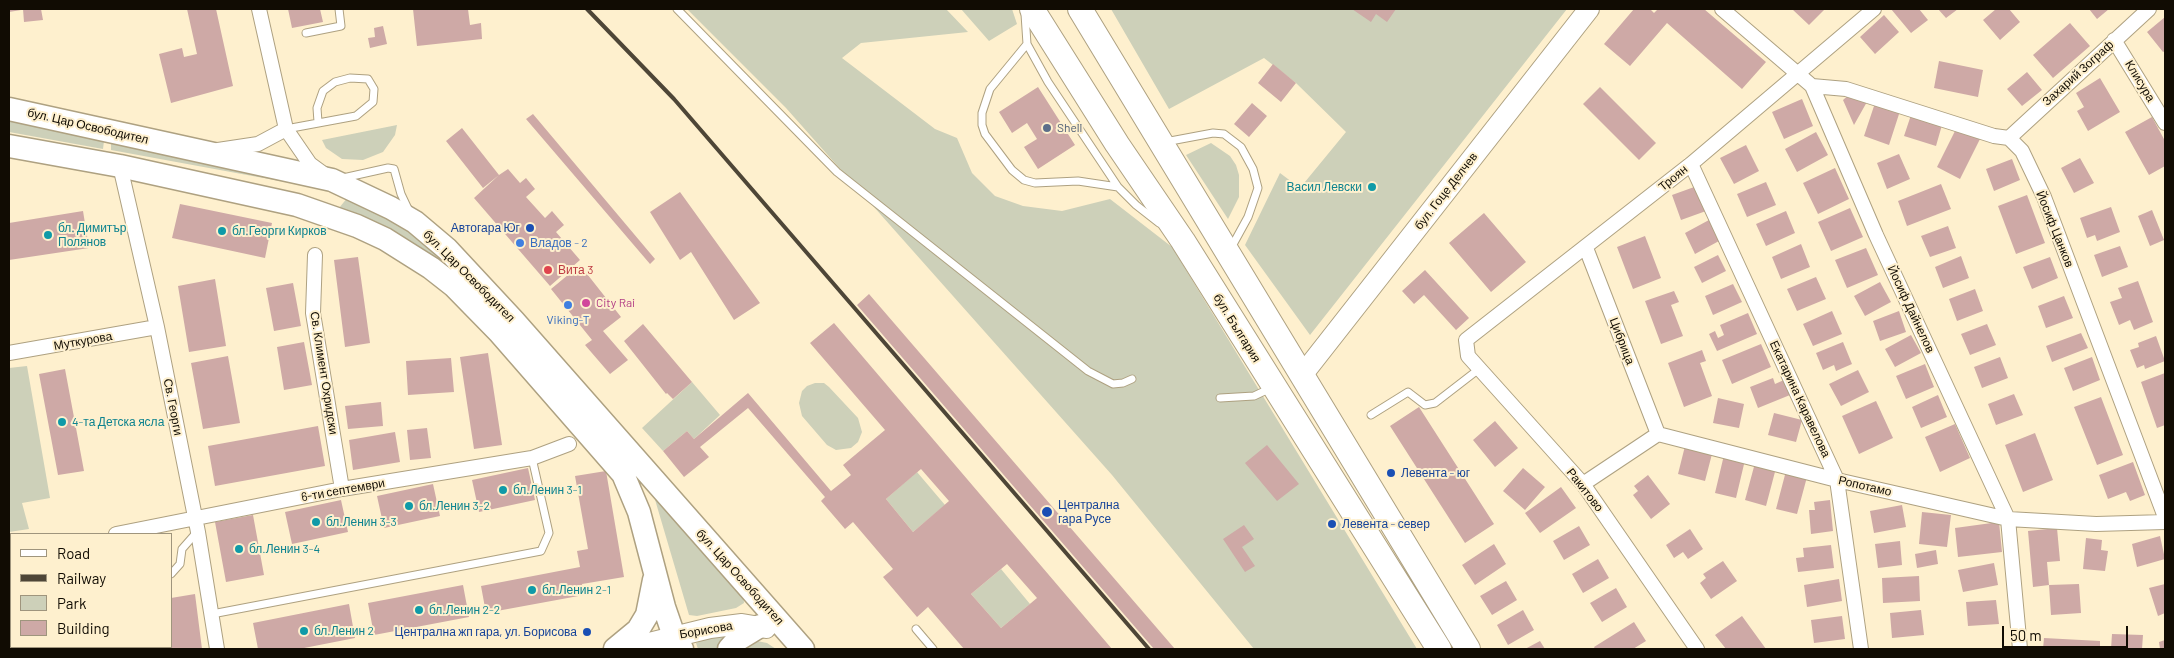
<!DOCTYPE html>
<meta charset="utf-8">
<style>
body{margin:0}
#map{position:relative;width:2174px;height:658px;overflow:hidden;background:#fef0ce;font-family:Barlow,sans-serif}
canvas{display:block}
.frame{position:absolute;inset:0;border:10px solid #110c03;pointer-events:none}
.legend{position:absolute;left:10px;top:533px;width:162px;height:115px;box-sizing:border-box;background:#fef0ce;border:1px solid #9f957d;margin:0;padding:6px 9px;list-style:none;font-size:15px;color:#110c03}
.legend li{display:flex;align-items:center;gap:10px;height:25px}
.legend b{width:25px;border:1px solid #9f957d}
.scale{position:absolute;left:2002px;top:626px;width:126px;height:22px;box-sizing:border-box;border:2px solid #110c03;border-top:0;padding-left:6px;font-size:15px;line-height:18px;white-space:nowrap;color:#110c03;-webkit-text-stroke:4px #fef0ce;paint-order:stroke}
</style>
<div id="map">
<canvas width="2174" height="658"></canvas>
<div class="frame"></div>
<ul class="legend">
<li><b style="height:6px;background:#fff"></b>Road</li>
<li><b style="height:6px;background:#4e4637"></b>Railway</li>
<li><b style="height:14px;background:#cdd0b9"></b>Park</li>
<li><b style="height:14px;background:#cea9a6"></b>Building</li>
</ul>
<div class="scale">50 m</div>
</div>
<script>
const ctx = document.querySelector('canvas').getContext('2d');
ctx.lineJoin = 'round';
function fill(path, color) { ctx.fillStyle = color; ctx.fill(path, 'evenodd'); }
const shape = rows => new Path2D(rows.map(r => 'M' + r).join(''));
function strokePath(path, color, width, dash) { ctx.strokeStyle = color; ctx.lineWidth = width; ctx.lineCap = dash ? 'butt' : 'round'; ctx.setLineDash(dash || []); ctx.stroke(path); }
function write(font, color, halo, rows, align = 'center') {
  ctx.font = font + ' Barlow,sans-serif'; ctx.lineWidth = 4; ctx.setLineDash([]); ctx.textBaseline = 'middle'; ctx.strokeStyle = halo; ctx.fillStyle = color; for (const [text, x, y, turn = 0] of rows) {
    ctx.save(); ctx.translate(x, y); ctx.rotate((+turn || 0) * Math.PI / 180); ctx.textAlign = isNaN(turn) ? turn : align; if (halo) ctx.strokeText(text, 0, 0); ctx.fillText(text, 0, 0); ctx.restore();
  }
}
fill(shape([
 [687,9,946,9,968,32,861,43,842,58,935,129,957,138,972,173,995,196,1023,206,1062,211,1110,199,1172,247,1417,649,1254,649,1112,475,786,108],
 [961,9,1012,9,1017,24,989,41],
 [1111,9,1567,9,1310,335,1245,245,1280,173,1300,188,1346,132,1296,83,1264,58,1169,109],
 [9,121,104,141,103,149,9,132],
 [397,125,395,135,383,152,363,160,342,159,326,148,322,140],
 [111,142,307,186,111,150],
 [1211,143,1230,156,1236,165,1239,175,1239,197,1228,219,1186,155],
 [348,197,386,216,433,249,437,257,434,259,339,208],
 [27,366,50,498,22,503,29,529,9,532,9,368],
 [692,382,720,415,694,439,687,431,663,451,642,428],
 [815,383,824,383,829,387,858,418,862,432,858,442,851,448,836,450,827,445,802,416,799,403,802,391,807,386],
 [917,472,945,505,913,532,886,499],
 [651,486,743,593,744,603,736,608,697,616,689,615],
 [1001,569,1030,604,1001,628,971,594],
 [729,630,720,649,698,649,696,643],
 [757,641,767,643,776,649,739,649]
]), '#cdd0b9');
fill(shape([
 [9,9,21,9,21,10,9,12],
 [23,9,41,9,43,20,24,22],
 [187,9,216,9,233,86,171,103,159,54,182,48,184,57,197,54],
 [288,9,320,9,323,22,292,28],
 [413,9,468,9,470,25,481,23,482,39,417,46],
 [1352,9,1396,9,1387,22,1376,14,1371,22],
 [1634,9,1650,9,1654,13,1658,9,1704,9,1766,62,1742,89,1667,23,1630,66,1604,44],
 [1792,9,1825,9,1809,25],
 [1891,9,1919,9,1928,20,1911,33],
 [1938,9,1958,9,1946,18],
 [1996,9,2009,9,2020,22,2000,40,1983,20],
 [2089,9,2109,9,2097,19],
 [1884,15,1899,32,1875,54,1860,37],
 [2165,17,2165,51,2163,52,2147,32],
 [2070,23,2090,46,2053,78,2033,55],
 [383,26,387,44,370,48,368,38,375,37,374,28],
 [1939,61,1983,70,1978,97,1934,88],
 [1273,64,1296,83,1281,102,1258,83],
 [2027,72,2042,90,2022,106,2007,89],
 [2100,78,2120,112,2088,131,2077,111,2084,107,2076,93],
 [1038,87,1075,145,1038,169,1024,147,1037,139,1027,123,1012,133,999,112],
 [1600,87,1656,143,1639,160,1583,104],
 [1851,93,1868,100,1854,125,1843,100],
 [1802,99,1813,126,1784,139,1772,112],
 [1252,103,1267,116,1249,137,1234,124],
 [1875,103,1900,111,1889,145,1864,136],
 [533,114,655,259,650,264,526,119],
 [1911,115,1942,125,1936,146,1904,136],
 [2152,117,2165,141,2165,166,2149,175,2125,132],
 [1957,127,1980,139,1960,179,1937,167],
 [462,128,499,175,508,169,520,183,526,178,535,189,526,197,545,218,552,211,564,225,556,232,580,260,550,286,474,198,499,175,483,188,446,141],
 [1816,132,1828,155,1797,172,1785,149],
 [1746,145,1759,171,1734,184,1720,158],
 [1899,154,1910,179,1887,189,1877,163],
 [2080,158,2094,183,2074,193,2061,168],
 [2012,159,2020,180,1994,191,1986,169],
 [1835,168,1849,199,1818,214,1803,183],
 [1766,182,1776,205,1747,217,1737,194],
 [1941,184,1951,209,1907,226,1898,201],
 [1697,186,1706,211,1681,220,1672,195],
 [680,192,760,303,734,320,691,252,680,260,650,212],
 [2027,195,2045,243,2016,254,1998,206],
 [180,204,272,223,265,258,172,238],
 [2111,207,2120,232,2097,241,2095,235,2087,238,2080,218],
 [1850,208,1863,237,1831,251,1818,222],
 [2152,210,2164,240,2150,246,2138,216],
 [83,211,89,248,9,260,9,223],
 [1786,211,1795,233,1766,246,1756,224],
 [1484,213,1526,262,1491,292,1449,243],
 [1709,220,1719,241,1695,254,1685,233],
 [1948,226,1956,248,1930,257,1921,236],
 [1645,236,1661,278,1633,289,1617,247],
 [1801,244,1810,267,1781,279,1772,257],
 [2120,246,2128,267,2102,277,2094,255],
 [1866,248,1878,275,1847,288,1835,260],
 [1718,255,1726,271,1702,283,1694,267],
 [1961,256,1969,278,1943,288,1935,267],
 [358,257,370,343,345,347,334,260],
 [2050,257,2058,278,2032,289,2023,267],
 [580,265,621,317,603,331,628,360,610,374,585,345,592,340,551,289],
 [1425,270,1469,318,1456,330,1424,295,1414,304,1402,291],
 [1816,277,1826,299,1797,311,1787,289],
 [215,279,226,346,189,352,178,286],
 [2138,281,2153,322,2134,330,2130,320,2119,325,2110,302,2122,298,2118,288],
 [1880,282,1891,302,1865,316,1854,296],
 [293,283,301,326,274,331,266,288],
 [1733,284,1742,302,1713,315,1705,296],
 [1975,289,1983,311,1957,321,1949,299],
 [1674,291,1679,302,1671,305,1683,336,1661,344,1645,301],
 [869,294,1175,649,1154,649,857,305],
 [2064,296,2073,318,2046,328,2038,306],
 [1832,311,1842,334,1813,346,1803,324],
 [1899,311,1906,332,1880,341,1873,321],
 [1748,313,1757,334,1717,351,1709,334,1715,331,1718,338,1724,335,1720,325],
 [834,323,1112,649,964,649,928,607,917,617,883,577,893,569,853,522,845,529,821,501,825,497,748,408,700,447,709,457,684,477,663,451,687,431,694,439,748,393,831,491,851,475,843,465,885,430,810,343],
 [921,469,949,501,913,532,886,499],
 [1007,564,1037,598,1001,628,971,594],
 [643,324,692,382,673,399,667,393,666,394,624,341],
 [1987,324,1996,345,1970,355,1961,334],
 [2081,333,2088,348,2052,362,2046,346],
 [1911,335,1921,353,1895,367,1885,349],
 [2156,336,2165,361,2145,369,2144,365,2137,368,2130,350,2139,347,2138,343],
 [304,342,312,385,284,390,277,347],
 [1843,342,1852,364,1836,371,1834,365,1823,370,1816,353],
 [1761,344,1771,367,1732,384,1722,360],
 [1702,350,1706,361,1700,363,1712,396,1684,407,1668,363],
 [488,353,502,445,474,449,460,357],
 [228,356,240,423,203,429,191,363],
 [2000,357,2008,378,1982,388,1974,367],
 [2092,357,2100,380,2073,391,2064,368],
 [451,358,454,392,408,395,406,361],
 [1925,364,1934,387,1906,399,1896,376],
 [65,369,84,471,58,475,39,374],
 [1858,370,1869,392,1841,406,1829,384],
 [2165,373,2165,425,2157,428,2141,382],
 [1773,378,1775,384,1784,380,1790,395,1758,408,1750,387],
 [2014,394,2023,415,1996,425,1988,404],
 [1938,395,1947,417,1921,428,1912,407],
 [2101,397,2123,455,2097,465,2074,407],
 [1718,398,1744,404,1739,428,1713,423],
 [1876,401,1893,438,1859,454,1842,416],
 [381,402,383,426,348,429,345,406],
 [1419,407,1494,524,1465,543,1390,426],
 [1774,413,1802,420,1796,442,1768,435],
 [1495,421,1518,448,1495,467,1473,440],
 [1955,424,1970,458,1940,472,1925,437],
 [318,426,325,466,215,486,208,446],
 [427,428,431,458,410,460,407,430],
 [395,432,400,462,353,470,349,440],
 [2035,433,2053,480,2023,492,2005,445],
 [1267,445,1299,484,1277,501,1245,463],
 [1685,446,1712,454,1705,481,1678,474],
 [1724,455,1745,460,1736,498,1715,493],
 [2133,462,2145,495,2130,501,2126,492,2108,499,2099,475],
 [1755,463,1776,468,1766,506,1745,500],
 [528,468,535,500,479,512,472,480],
 [1523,468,1545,487,1525,510,1503,491],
 [606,471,624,577,582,584,584,595,486,613,481,586,580,567,577,551,588,549,575,476],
 [1786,471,1807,477,1797,514,1776,509],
 [1648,475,1670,504,1651,519,1633,495,1638,491,1634,486],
 [433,484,440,516,384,528,377,496],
 [1561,487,1576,508,1540,533,1525,513],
 [341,500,348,532,292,544,285,512],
 [1830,500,1833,531,1811,534,1809,510,1815,510,1814,502],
 [1902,505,1906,527,1874,533,1870,511],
 [1922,512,1951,515,1947,547,1919,544],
 [253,515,264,575,226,582,215,522],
 [1999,522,2002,552,1958,557,1955,528],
 [1244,525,1254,539,1242,547,1255,566,1245,572,1223,539],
 [1579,526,1590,545,1564,560,1553,541],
 [2057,528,2060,561,2047,562,2049,585,2079,584,2081,613,2051,615,2049,585,2033,587,2028,531],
 [1690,529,1703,549,1688,559,1683,552,1674,558,1666,545],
 [2160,536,2165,559,2137,567,2132,544],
 [2086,538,2102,540,2101,550,2108,551,2105,571,2083,569],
 [1900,541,1902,565,1878,568,1875,544],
 [1494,544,1506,564,1475,585,1462,565],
 [1831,545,1834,568,1798,572,1796,558,1804,557,1803,548],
 [1936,550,1938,564,1917,568,1915,554],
 [1598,559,1609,578,1583,593,1572,574],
 [11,561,11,598,9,599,9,562],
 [1723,561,1737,581,1711,599,1700,583,1706,578,1703,574],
 [1994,563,1998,585,1963,592,1958,570],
 [1919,576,1920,601,1883,603,1882,578],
 [1839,579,1842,601,1807,607,1804,585],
 [1506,581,1517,600,1492,615,1480,596],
 [2165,584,2165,613,2158,616,2149,588],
 [463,585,469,617,374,635,368,603],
 [1616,588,1627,607,1602,622,1590,603],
 [195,594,202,649,159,649,158,647,171,647,171,598],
 [1996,600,1999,624,1968,626,1966,602],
 [349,604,355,638,299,649,258,649,253,623],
 [1523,610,1534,630,1508,645,1497,625],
 [1921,610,1924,635,1892,638,1890,613],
 [1742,616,1766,649,1726,649,1715,635],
 [1842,616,1845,639,1814,643,1811,620],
 [1634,622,1646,641,1633,649,1595,649,1594,647],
 [2112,634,2143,635,2142,649,2111,649],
 [2044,638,2100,641,2100,649,2043,649],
 [2165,640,2165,649,2160,649,2159,642],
 [1540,641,1545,649,1525,649]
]), '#cea9a6');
const service = shape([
 [677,9,837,172,1088,371,1113,384,1123,383,1132,379],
 [1025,14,1027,44,990,89,982,113,982,125,985,134,1012,170,1024,180,1035,183,1078,181,1118,187,1136,205,1159,223],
 [306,33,341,26,339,9],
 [1027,44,1048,82,1118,187],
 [286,129,356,116,373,102,374,89,368,79,350,78,335,82,323,91,317,108,318,122],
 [1165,142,1213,133,1224,134,1241,147,1253,169,1258,188,1248,217,1231,248],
 [343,178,388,168,394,169,401,194,409,211],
 [1220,398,1254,396,1271,388],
 [1371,415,1408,392,1425,405,1435,403,1479,369],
 [171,574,180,564,182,549,197,532],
 [9,606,11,606],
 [212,614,541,551,549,533,532,458],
 [916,629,933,649]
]);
const minor = shape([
 [259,9,286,129,310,164,325,175],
 [1722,9,1812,86,1876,235,2008,519,2020,649],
 [2114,40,2165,123],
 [1812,86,1846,89,1994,136,2009,138,2022,151,2044,197,2165,517],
 [2009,138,2149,9],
 [218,150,258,144,286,129],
 [1691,164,1837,480,1861,649],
 [120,166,157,327,198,532,217,649],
 [1586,248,1658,434],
 [315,255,313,313,342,489],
 [9,353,157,327],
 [1583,484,1658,434,1837,480,2008,519,2096,524,2165,522],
 [116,534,342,489,532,458,569,444],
 [9,555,11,554],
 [1697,649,1583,484,1468,356,1466,340,1691,164,1874,9]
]);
const secondary = shape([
 [1303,374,1589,9],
 [625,649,710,628,742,624,766,628]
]);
const primary = shape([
 [9,109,332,180,391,208,415,222,447,249,514,321,803,649],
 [9,146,120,166,297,205,357,226,385,239,431,268,454,286,499,332,623,474,639,512,664,607,674,636,682,649],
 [615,649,638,630,647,615,654,580],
 [729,649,737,640,760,626]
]);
const trunk = shape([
 [1032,9,1117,144,1183,241,1439,649],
 [1080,9,1468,649]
]);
strokePath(service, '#aea181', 9);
strokePath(minor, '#aea181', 16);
strokePath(secondary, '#aea181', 22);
strokePath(primary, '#aea181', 25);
strokePath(trunk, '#aea181', 26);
strokePath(service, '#fff', 7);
strokePath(minor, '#fff', 14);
strokePath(secondary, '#fff', 20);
strokePath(primary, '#fff', 22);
strokePath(trunk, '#fff', 24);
strokePath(shape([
 [587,9,674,99,1149,649]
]), '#4e4637', 4);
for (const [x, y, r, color] of [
 [1047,128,5,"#5c6f8a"],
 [1372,187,5,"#0f9aa8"],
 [530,228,5,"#1a4fb4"],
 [222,231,5,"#0f9aa8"],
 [48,235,5,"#0f9aa8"],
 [520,243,5,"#3f7fe0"],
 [548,270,5,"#e0444e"],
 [586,303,5,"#d1479c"],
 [568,305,5,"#3f7fe0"],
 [62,422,5,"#0f9aa8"],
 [1391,473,5,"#1a4fb4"],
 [503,490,5,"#0f9aa8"],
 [409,506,5,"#0f9aa8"],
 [1047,512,6,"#1a4fb4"],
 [316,522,5,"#0f9aa8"],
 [1332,524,5,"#1a4fb4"],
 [239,549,5,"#0f9aa8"],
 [532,590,5,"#0f9aa8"],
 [419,610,5,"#0f9aa8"],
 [304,631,5,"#0f9aa8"],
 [587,632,5,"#1a4fb4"]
]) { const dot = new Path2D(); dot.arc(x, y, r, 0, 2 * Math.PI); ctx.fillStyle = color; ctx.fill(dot); strokePath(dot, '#fef0ce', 2); }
write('12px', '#110c03', '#fef0ce', [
 ["Захарий Зограф",2078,73,-42],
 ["Клисура",2140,81,59],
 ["бул. Цар Освободител",88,126,13],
 ["Троян",1673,178,-39],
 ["бул. Гоце Делчев",1446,191,-52],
 ["Йосиф Цанков",2055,229,68],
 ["бул. Цар Освободител",469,276,45],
 ["Йосиф Дайнелов",1911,309,65],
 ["бул. България",1237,328,58],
 ["Муткурова",83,341,-10],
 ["Цибрица",1622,341,69],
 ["Св. Климент Охридски",324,373,81],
 ["Екатарина Каравелова",1800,399,65],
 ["Св. Георги",173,407,79],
 ["Ропотамо",1865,486,13],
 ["6-ти септември",343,490,-10],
 ["Ракитово",1585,490,52],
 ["бул. Цар Освободител",740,577,48],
 ["Борисова",706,630,-10]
]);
write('12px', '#4e5e75', '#fef0ce', [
 ["Shell",1057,128]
], 'left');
write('12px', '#0d838f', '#fef0ce', [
 ["Васил Левски",1362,187,"right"],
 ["бл. Димитър",58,228],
 ["Полянов",58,242],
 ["бл.Георги Кирков",232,231],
 ["4-та Детска ясла",72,422],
 ["бл.Ленин 3-1",513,490],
 ["бл.Ленин 3-2",419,506],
 ["бл.Ленин 3-3",326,522],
 ["бл.Ленин 3-4",249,549],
 ["бл.Ленин 2-1",542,590],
 ["бл.Ленин 2-2",429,610],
 ["бл.Ленин 2",314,631]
], 'left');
write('12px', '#164399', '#fef0ce', [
 ["Автогара Юг",520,228,"right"],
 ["Левента - юг",1401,473],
 ["Централна",1058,505],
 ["гара Русе",1058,519],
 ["Левента - север",1342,524],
 ["Централна жп гара, ул. Борисова",577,632,"right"]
], 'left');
write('12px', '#366cbe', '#fef0ce', [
 ["Владов - 2",530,243],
 ["Viking-T",568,320,"center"]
], 'left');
write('12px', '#be3a42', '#fef0ce', [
 ["Вита 3",558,270]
], 'left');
write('12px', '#b23c85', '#fef0ce', [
 ["City Rai",596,303]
], 'left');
</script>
